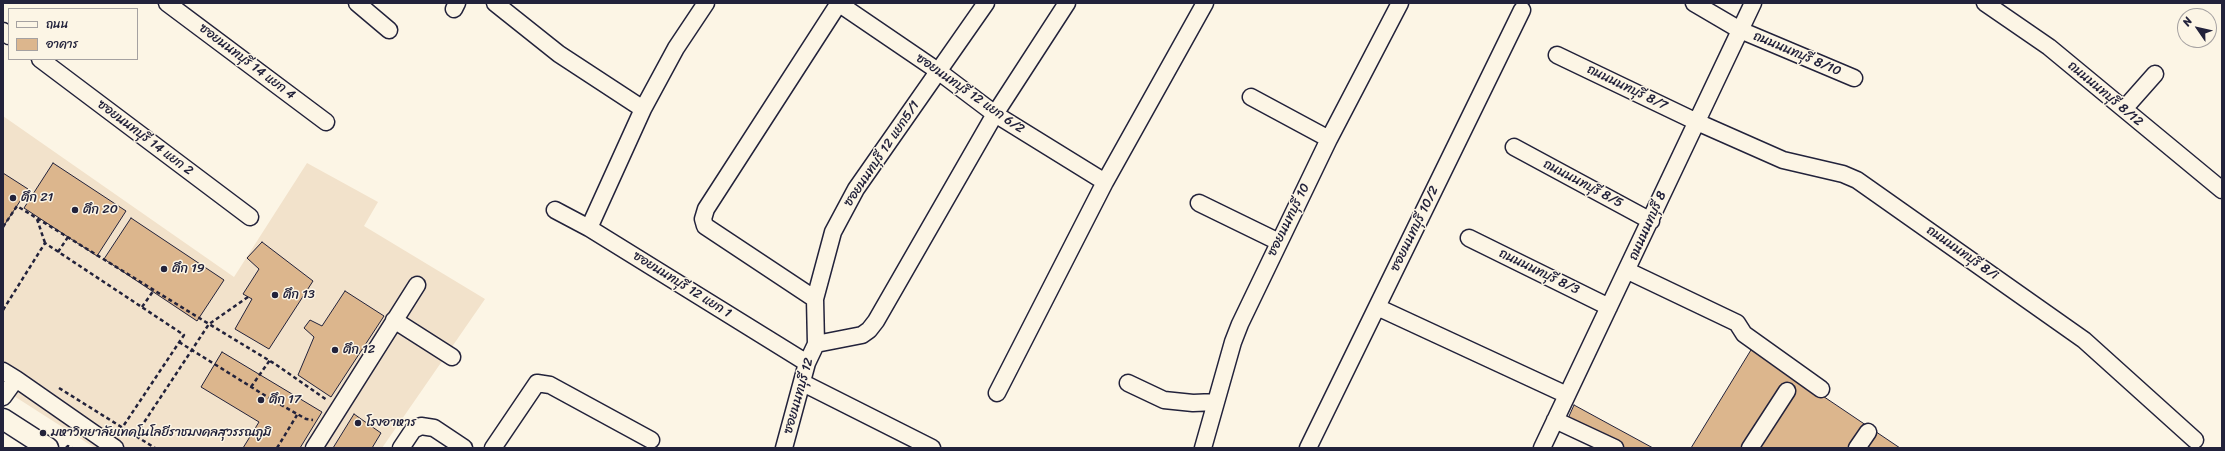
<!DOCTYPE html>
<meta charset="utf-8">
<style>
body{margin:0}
#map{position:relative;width:2225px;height:451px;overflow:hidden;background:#fcf5e5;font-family:Sriracha,"Playpen Sans Thai",sans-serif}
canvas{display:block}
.frame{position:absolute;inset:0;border:4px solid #22223b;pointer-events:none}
.legend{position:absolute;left:8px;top:8px;width:130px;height:52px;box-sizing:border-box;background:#fcf5e5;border:1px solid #a5a1a1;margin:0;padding:5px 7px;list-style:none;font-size:12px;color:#22223b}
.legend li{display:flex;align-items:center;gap:8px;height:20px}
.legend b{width:20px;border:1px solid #a5a1a1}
.north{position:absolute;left:2177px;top:8px;width:40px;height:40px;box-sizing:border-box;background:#fcf5e5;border:1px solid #a5a1a1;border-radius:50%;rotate:304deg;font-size:11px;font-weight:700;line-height:16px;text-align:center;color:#22223b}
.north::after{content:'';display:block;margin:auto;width:14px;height:18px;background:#22223b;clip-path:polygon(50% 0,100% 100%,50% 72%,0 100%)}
</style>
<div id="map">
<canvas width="2225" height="451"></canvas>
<div class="frame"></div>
<ul class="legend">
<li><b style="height:5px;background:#fcf5e5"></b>ถนน</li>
<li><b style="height:11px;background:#dcb68d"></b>อาคาร</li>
</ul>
<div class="north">N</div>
</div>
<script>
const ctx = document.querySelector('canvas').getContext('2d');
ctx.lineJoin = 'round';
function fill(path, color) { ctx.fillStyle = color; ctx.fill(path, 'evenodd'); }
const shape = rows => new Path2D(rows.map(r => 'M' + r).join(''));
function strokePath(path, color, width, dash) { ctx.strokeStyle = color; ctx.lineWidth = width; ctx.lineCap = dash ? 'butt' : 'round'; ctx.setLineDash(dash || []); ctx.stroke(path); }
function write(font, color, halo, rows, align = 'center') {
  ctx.font = font + ' Sriracha,"Playpen Sans Thai",sans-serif'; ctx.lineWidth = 3; ctx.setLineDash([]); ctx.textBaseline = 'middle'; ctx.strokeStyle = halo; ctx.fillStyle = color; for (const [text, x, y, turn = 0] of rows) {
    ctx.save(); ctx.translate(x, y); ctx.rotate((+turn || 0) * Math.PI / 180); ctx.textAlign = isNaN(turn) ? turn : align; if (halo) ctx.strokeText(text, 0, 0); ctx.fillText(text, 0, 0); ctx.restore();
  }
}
fill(shape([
 [3,116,234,277,307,163,378,202,364,226,485,299,382,448,95,448,3,389]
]), '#f2e2cb');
const building = shape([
 [53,163,126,211,97,256,24,208,53,163],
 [3,173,28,189,3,227,3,173],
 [131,218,224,280,197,321,104,259,131,218],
 [262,242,313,281,269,349,235,329,252,299,243,294,259,269,247,258,262,242],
 [345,291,384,316,331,397,298,375,314,337,304,328,310,320,322,326,345,291],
 [1754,345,1802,382,1900,448,1691,448,1754,345],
 [222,352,322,412,300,448,243,448,259,422,201,387,222,352],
 [1574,405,1653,448,1615,448,1566,423,1574,405],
 [354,414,381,433,372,448,333,448,354,414]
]);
fill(building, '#dcb68d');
strokePath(building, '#22223b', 1);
const minor = shape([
 [167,3,326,122],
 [357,3,389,30],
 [495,3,559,54,643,109],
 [838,3,938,71,995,114,1105,182],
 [1694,3,1740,30,1854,78],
 [1985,3,2049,47,2222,190],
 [454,9,457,3],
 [3,31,9,36],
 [1557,55,1697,122,1783,160,1843,174,1857,180,2084,340,2195,440],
 [40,59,250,217],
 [1251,97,1329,139],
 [2124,109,2155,74],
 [1514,147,1651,221],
 [1199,203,1279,242],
 [555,210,589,228,807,363],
 [589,228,643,109,676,48,706,3],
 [1469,238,1609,307],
 [1628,271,1737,323,1744,334,1821,389],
 [815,299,705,226,703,219,706,209,839,3],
 [1377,307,1567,395],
 [394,320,452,357],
 [816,344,862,335,869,330,876,321,995,114,1067,3],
 [3,371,16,379],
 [803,383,932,448],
 [1128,383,1164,400,1193,403,1216,402],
 [997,393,1105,182,1205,3],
 [3,397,16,379,115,448],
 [1555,420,1615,448],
 [314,448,417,285],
 [401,448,413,430,421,426,434,428,464,448],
 [493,448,537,383,550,385,651,440],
 [784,448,807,363,816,344,815,299,833,232,856,189,986,3],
 [1203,448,1233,342,1240,324,1329,139,1400,3],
 [1308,448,1522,10],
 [1542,448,1753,3],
 [1750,448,1787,391],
 [1857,448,1868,432]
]);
const major = shape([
 [3,419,48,448]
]);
strokePath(minor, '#22223b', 19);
strokePath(major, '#22223b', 23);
strokePath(shape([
 [37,219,45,243],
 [3,227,17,206,209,324,135,436],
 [58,252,68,237],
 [248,297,209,324,275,364,327,400],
 [142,307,154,290],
 [3,310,45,243,184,335,122,428],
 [179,342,269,398,306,419,313,420],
 [251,387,270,360],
 [59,388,155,448],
 [66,448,68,446,72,448],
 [277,448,297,415]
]), '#22223b', 2.5, [4, 3]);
strokePath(minor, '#fcf5e5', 16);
strokePath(major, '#fcf5e5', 20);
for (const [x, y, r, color] of [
 [13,198,4,"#22223b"],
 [75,210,4,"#22223b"],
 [164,269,4,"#22223b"],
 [275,295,4,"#22223b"],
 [335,350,4,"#22223b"],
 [261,400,4,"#22223b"],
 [358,423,4,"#22223b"],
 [43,433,4,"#22223b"]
]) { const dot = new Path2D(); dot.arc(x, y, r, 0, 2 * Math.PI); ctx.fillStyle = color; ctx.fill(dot); strokePath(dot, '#fcf5e5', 1.5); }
write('13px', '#22223b', '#fcf5e5', [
 ["ถนนนนทบุรี 8/10",1797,54,23],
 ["ซอยนนทบุรี 14 แยก 4",247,62,37],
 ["ถนนนนทบุรี 8/7",1627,88,26],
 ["ซอยนนทบุรี 12 แยก 6/2",970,94,35],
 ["ถนนนนทบุรี 8/12",2105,94,40],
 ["ซอยนนทบุรี 14 แยก 2",145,138,37],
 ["ซอยนนทบุรี 12 แยก5/1",882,154,-56],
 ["ถนนนนทบุรี 8/5",1583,184,28],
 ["ซอยนนทบุรี 10",1289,220,-64],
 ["ถนนนนทบุรี 8",1648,226,-66],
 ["ซอยนนทบุรี 10/2",1415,229,-64],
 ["ถนนนนทบุรี 8/i",1962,253,35],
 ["ถนนนนทบุรี 8/3",1539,272,26],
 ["ซอยนนทบุรี 12 แยก 1",682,285,32],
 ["ซอยนนทบุรี 12",799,396,-74]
]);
write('13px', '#22223b', '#fcf5e5', [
 ["ตึก 21",21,198],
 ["ตึก 20",83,210],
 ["ตึก 19",172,269],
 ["ตึก 13",283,295],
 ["ตึก 12",343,350],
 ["ตึก 17",269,400],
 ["โรงอาหาร",366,423],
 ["มหาวิทยาลัยเทคโนโลยีราชมงคลสุวรรณภูมิ",51,433]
], 'left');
</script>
